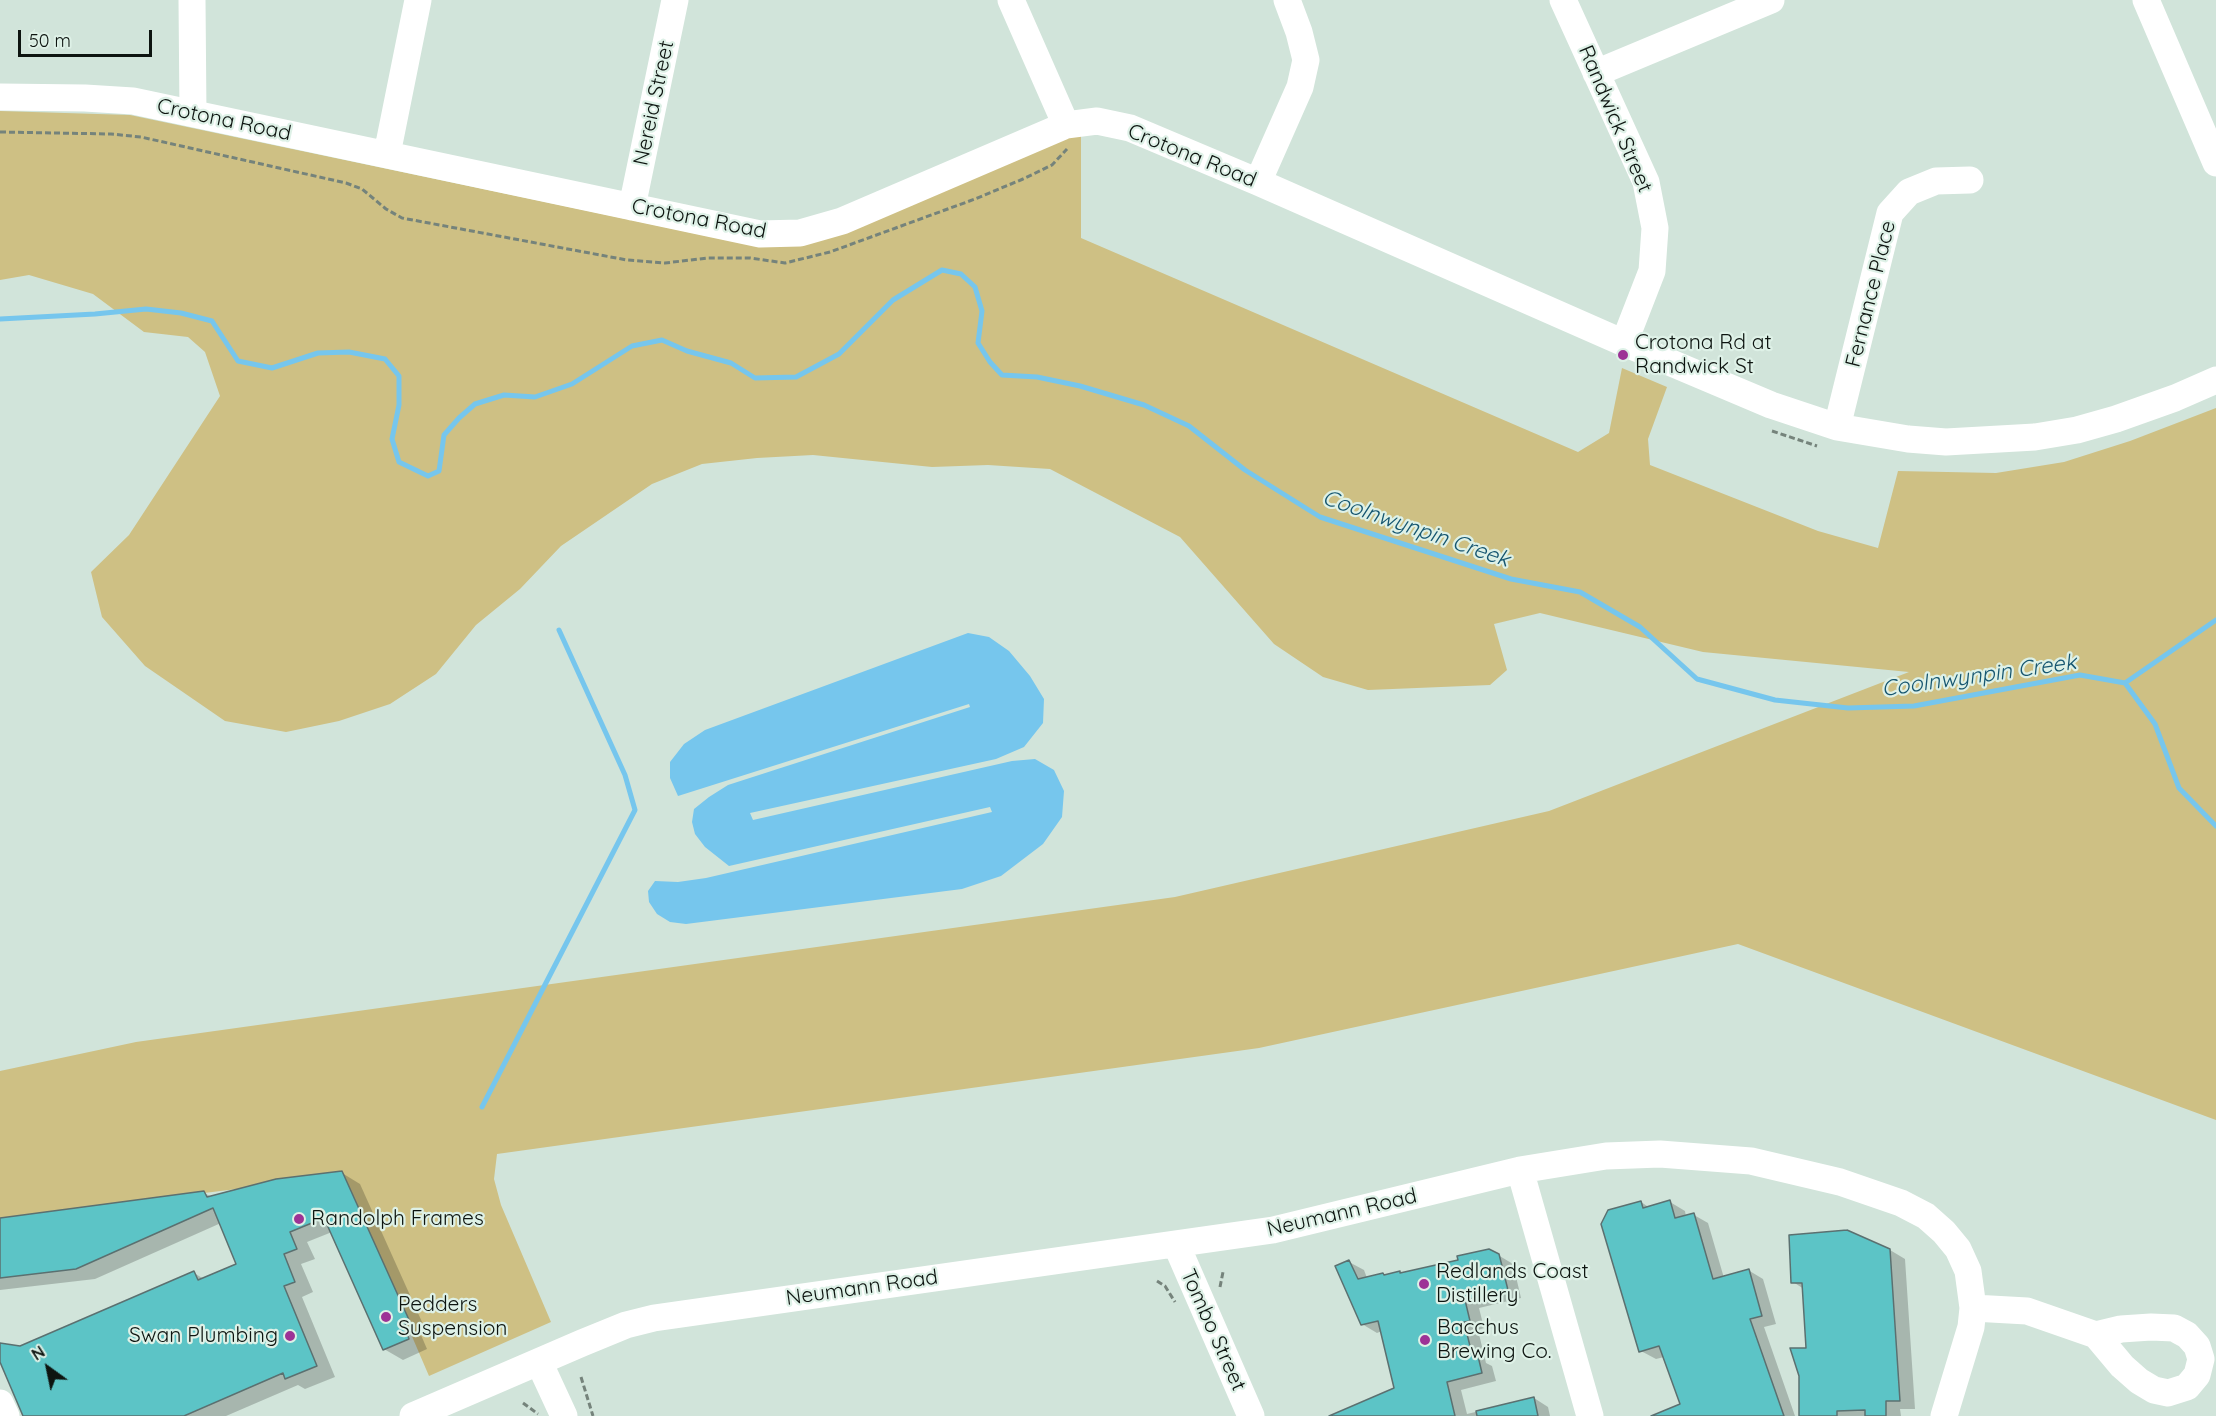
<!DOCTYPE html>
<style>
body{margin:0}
#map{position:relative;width:2216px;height:1416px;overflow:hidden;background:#d1e4da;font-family:Quicksand,sans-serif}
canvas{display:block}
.north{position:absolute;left:18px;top:1338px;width:60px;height:60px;-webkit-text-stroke:4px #def1e7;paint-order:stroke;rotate:327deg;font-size:16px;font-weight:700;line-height:24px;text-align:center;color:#0d1410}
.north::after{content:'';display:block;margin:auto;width:21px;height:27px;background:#0d1410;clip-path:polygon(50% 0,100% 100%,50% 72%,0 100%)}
.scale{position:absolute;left:18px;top:30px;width:134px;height:27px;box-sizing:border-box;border:3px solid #0d1410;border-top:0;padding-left:8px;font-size:18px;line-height:21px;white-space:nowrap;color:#0d1410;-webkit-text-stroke:4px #def1e7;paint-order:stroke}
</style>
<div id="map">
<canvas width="2216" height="1416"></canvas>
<div class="north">N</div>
<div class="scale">50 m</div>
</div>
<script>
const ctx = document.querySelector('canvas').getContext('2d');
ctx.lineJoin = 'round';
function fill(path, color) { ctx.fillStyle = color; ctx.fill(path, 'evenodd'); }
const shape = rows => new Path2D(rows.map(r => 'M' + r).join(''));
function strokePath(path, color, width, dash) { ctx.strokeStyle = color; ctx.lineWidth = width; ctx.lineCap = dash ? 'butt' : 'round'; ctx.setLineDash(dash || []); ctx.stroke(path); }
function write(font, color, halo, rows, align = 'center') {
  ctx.font = font + ' Quicksand,sans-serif'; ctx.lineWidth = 4.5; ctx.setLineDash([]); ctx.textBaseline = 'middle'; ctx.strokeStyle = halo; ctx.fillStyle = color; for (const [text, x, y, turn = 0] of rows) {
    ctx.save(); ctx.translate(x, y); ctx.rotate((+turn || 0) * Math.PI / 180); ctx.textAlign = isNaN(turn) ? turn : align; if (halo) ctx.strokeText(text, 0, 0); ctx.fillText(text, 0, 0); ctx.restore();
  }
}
fill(shape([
 [0,111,130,115,760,247,1067,136,1081,135,1081,238,1578,452,1609,433,1622,368,1667,387,1648,439,1650,465,1818,531,1878,548,1898,471,1996,473,2064,462,2130,441,2216,408,2216,1120,1738,944,1259,1048,497,1154,494,1179,501,1205,551,1322,429,1376,343,1176,0,1218,0,1071,136,1042,1175,897,1549,811,1909,672,1703,652,1540,613,1494,624,1507,670,1490,685,1368,690,1323,677,1274,644,1180,537,1050,469,988,465,932,467,813,455,757,458,702,464,652,484,561,546,520,589,476,625,436,674,390,704,339,721,286,732,225,721,145,666,102,617,91,572,129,535,220,396,205,352,188,337,144,332,93,294,29,275,0,280]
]), '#cec084');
fill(shape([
 [968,633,989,637,1009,651,1030,676,1044,699,1043,723,1024,747,996,759,750,813,753,820,1012,761,1035,759,1054,770,1064,791,1062,817,1043,844,1001,876,962,889,686,924,670,922,657,914,649,902,648,891,655,881,678,882,706,878,992,812,990,807,729,866,705,847,695,834,692,822,694,809,709,797,728,785,970,707,969,704,678,796,670,778,670,762,684,744,705,730]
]), '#76c6ed');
fill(shape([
 [342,1173,360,1184,427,1333,421,1335,427,1349,403,1360,384,1349,332,1232,307,1242,315,1259,301,1264,313,1292,302,1297,335,1377,305,1389,298,1385,226,1416,25,1416,0,1358,0,1344,20,1348,194,1273,204,1279,238,1265,221,1223,95,1279,0,1290,0,1220,204,1193,212,1197],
 [1641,1202,1650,1208,1670,1202,1685,1211,1686,1217,1694,1215,1708,1223,1724,1278,1748,1270,1763,1279,1776,1324,1764,1327,1795,1416,1666,1416,1682,1405,1664,1357,1656,1359,1641,1351],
 [1890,1250,1905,1259,1915,1409,1900,1409,1901,1416,1800,1416,1807,1349,1804,1289,1793,1282],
 [1498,1255,1513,1264,1521,1298,1479,1308,1484,1328,1478,1330,1486,1363,1492,1366,1496,1381,1461,1390,1467,1414,1534,1398,1548,1407,1550,1416,1332,1416,1395,1389,1382,1331,1377,1333,1362,1324,1349,1262,1364,1270,1367,1278,1383,1274,1401,1274]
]), '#0003');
strokePath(shape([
 [0,319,95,314,146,309,181,313,212,321,238,361,272,368,318,353,349,352,385,359,399,376,399,405,392,439,399,462,428,476,439,471,444,435,459,418,475,404,504,395,535,397,572,384,632,346,662,340,687,351,731,363,755,378,796,377,839,354,893,300,942,270,961,274,975,287,982,311,978,343,990,362,1002,375,1037,377,1080,386,1144,405,1189,426,1245,470,1320,517,1511,579,1580,592,1640,627,1697,679,1775,700,1848,708,1914,706,2080,675,2125,683,2155,724,2179,788,2216,826],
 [2125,683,2216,620],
 [482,1107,635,810,625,775,559,630]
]), '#76c6ed', 5);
const building = shape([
 [342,1171,410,1322,404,1325,409,1339,383,1350,324,1218,290,1232,297,1249,284,1254,295,1282,284,1286,317,1366,285,1379,283,1373,184,1416,23,1416,0,1362,0,1343,20,1346,194,1271,198,1280,236,1264,213,1208,76,1269,0,1278,0,1218,204,1191,207,1197,276,1179,342,1171],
 [1670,1200,1675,1218,1694,1213,1713,1279,1749,1269,1762,1316,1750,1319,1784,1416,1651,1416,1680,1404,1659,1346,1639,1352,1601,1224,1608,1210,1641,1201,1643,1208,1670,1200],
 [1847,1230,1890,1249,1900,1401,1886,1401,1886,1416,1865,1416,1865,1410,1837,1411,1837,1416,1799,1416,1799,1376,1790,1348,1806,1348,1802,1283,1791,1283,1789,1235,1847,1230],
 [1489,1249,1499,1254,1508,1290,1465,1300,1470,1321,1464,1322,1473,1358,1478,1356,1482,1373,1447,1382,1455,1416,1329,1416,1394,1388,1378,1321,1361,1325,1335,1266,1349,1260,1358,1279,1383,1273,1384,1275,1400,1271,1400,1273,1458,1260,1457,1256,1489,1249],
 [1534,1397,1538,1416,1477,1416,1476,1411,1534,1397]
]);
fill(building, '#5cc4c6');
strokePath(building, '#5b7070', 1.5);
strokePath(shape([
 [0,132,111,134,141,137,346,183,362,189,386,209,402,218,627,260,665,263,708,258,750,258,785,263,830,252,975,199,1023,179,1052,165,1067,149],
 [1772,431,1817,446],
 [1157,1281,1165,1286,1175,1302],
 [1220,1287,1223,1272],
 [581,1377,593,1416],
 [523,1403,538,1414]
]), '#75837b', 3, [6, 3]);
strokePath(shape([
 [192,0,193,113],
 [1011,0,1066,125],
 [1563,0,1646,182,1655,228,1652,271,1624,343],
 [2146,0,2216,163],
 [1596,73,1771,0],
 [0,97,85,98,133,101,760,234,800,233,842,221,1066,125,1097,121,1130,128,1258,182,1624,343,1771,405,1837,427,1908,439,1946,442,2035,437,2077,430,2116,419,2175,398,2216,380],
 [387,154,418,0],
 [1258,182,1300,87,1306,60,1299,32,1287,0],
 [632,207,675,0],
 [1837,427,1890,213,1909,192,1936,181,1970,180],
 [1520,1170,1590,1416],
 [1176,1244,1251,1416],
 [1973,1308,2027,1311,2096,1335],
 [2151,1327,2174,1328,2187,1335,2197,1346,2201,1359,2197,1375,2187,1387,2168,1393,2154,1390,2139,1381,2122,1366,2096,1335,2121,1329,2151,1327],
 [539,1362,564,1416],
 [0,1403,6,1416],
 [413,1416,582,1343,626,1325,654,1318,1273,1230,1520,1170,1606,1156,1660,1154,1751,1161,1840,1182,1901,1203,1926,1216,1944,1232,1958,1249,1968,1271,1973,1308,1971,1327,1944,1416]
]), '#fff', 27);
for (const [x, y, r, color] of [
 [1623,355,6,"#9d3396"],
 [299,1219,6,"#9d3396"],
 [1424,1284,6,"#9d3396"],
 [386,1317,6,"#9d3396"],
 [290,1336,6,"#9d3396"],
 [1425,1340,6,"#9d3396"]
]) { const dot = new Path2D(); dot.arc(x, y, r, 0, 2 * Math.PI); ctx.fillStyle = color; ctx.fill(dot); strokePath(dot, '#def1e7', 2); }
write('21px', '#0d1410', '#def1e7', [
 ["Nereid Street",654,103,-78],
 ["Randwick Street",1615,119,67],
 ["Crotona Road",224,120,12],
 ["Crotona Road",1192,156,22],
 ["Crotona Road",699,219,11],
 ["Fernance Place",1871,294,-76],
 ["Neumann Road",1342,1213,-13],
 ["Neumann Road",862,1288,-8],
 ["Tombo Street",1213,1330,66]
]);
write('21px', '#0d1410', '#def1e7', [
 ["Crotona Rd at",1635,343],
 ["Randwick St",1635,367],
 ["Randolph Frames",311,1219],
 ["Redlands Coast",1436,1272],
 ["Distillery",1436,1296],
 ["Pedders",398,1305],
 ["Suspension",398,1329],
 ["Bacchus",1437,1328],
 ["Brewing Co.",1437,1352],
 ["Swan Plumbing",278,1336,"right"]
], 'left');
write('italic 22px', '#165670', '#def1e7', [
 ["Coolnwynpin Creek",1416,529,19],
 ["Coolnwynpin Creek",1979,676,-8]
]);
</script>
